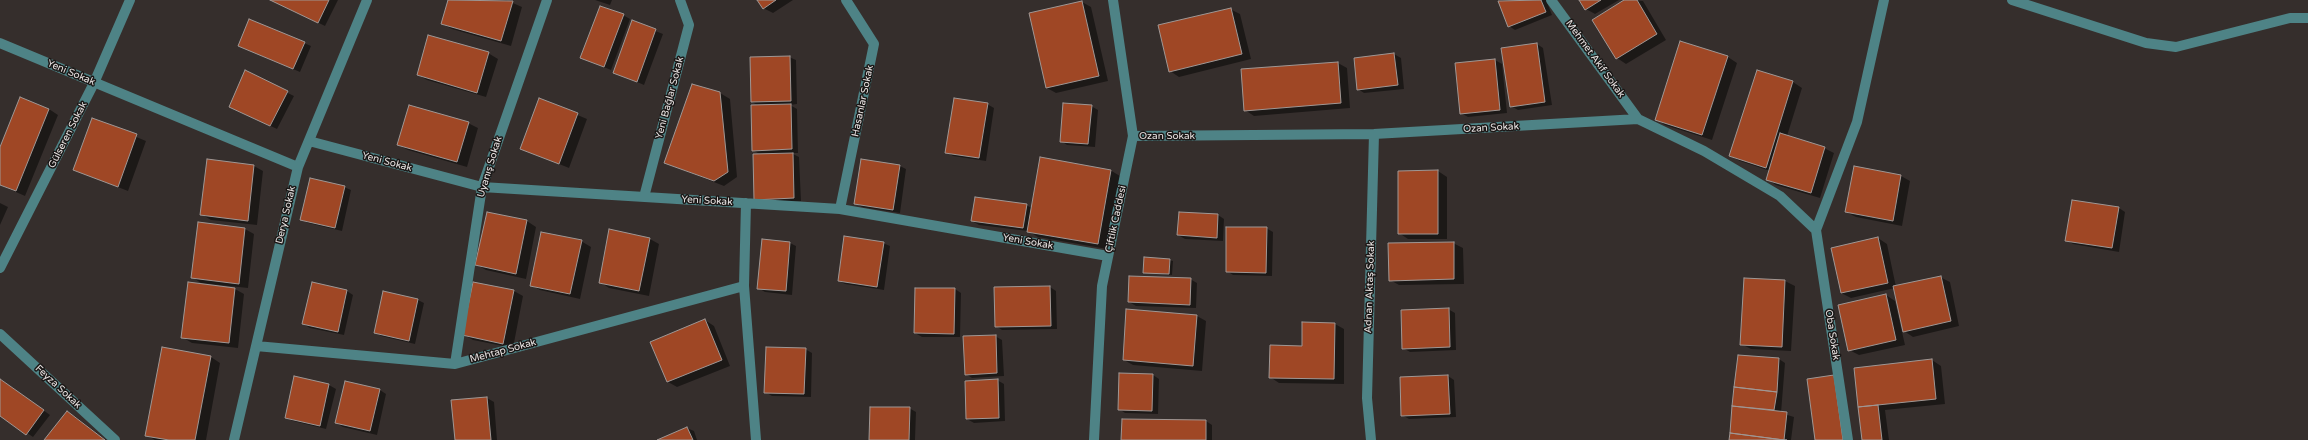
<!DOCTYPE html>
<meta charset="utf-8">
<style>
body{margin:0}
canvas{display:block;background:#352e2c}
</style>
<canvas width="2308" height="440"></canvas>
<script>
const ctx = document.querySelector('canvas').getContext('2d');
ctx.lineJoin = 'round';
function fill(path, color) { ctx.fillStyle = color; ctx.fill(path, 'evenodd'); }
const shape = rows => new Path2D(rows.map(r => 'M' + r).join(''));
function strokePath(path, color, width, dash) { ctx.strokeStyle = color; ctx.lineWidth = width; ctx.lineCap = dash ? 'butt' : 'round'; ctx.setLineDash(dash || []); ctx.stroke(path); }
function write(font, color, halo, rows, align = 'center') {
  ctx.font = font + ' "Varela Round",sans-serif'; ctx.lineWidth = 3; ctx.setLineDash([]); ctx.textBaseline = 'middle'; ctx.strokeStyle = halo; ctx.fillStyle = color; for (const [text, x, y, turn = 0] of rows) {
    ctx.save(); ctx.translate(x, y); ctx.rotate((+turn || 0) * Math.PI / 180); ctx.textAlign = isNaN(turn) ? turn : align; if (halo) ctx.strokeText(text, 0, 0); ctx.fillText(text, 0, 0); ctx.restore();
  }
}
fill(shape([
 [272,0,338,0,325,26],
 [449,0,506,0,522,7,511,46,452,29,442,24],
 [595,0,612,0,610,5],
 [758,0,793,0,773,13,763,8],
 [1502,0,1546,0,1552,15,1515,30,1509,26,1499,1],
 [1581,0,1619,0,1595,14,1586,9],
 [1626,0,1643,1,1666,40,1626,64,1617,58],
 [1082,2,1091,7,1108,81,1056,93,1047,88,1030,14],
 [1230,9,1240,14,1251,59,1179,77,1170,71],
 [623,15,630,19,611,70,582,58],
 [633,22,663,34,644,85,614,72],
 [1681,42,1728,57,1737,63,1712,140,1665,125,1656,119],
 [304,43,311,46,300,72,239,46],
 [1537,44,1543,48,1552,105,1518,110,1511,106],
 [488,53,498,59,486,97,427,80,418,75],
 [1394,54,1401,58,1404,89,1364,93,1358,89,1355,58],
 [789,57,796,60,797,104,790,105,797,109,798,153,791,153,799,157,801,201,762,203,761,155,753,150,759,106,752,102],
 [1495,60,1502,64,1507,113,1468,117,1461,113],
 [1338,63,1347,68,1350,108,1254,116,1245,110],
 [1758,71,1793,82,1802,88,1787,136,1824,148,1834,153,1820,198,1776,185,1767,179,1770,171,1740,161,1730,156],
 [245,72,294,96,277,129,230,107],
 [720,93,730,99,737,177,724,186,665,163],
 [540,99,587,119,569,168,522,149],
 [987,104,994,108,986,161,953,156,947,152],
 [1091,106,1098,110,1095,147,1067,145,1061,141],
 [49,109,58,115,25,196,0,185,0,150],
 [93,119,146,141,128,191,74,170],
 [468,123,478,128,467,167,408,150,398,145],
 [208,160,254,166,263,171,257,225,211,220,201,214],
 [900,166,906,169,900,213,862,207,855,203],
 [1854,167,1901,176,1910,181,1902,226,1856,217,1846,212],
 [1110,170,1120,176,1107,249,1038,237,1028,231,979,225,972,221,1026,205,1032,208],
 [1438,171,1447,177,1447,239,1408,239,1399,233],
 [344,187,351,190,342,231,308,223,301,219],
 [0,203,8,207,0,225],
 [2119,208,2125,212,2119,252,2073,244,2066,240],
 [488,213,527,221,536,227,526,279,486,270,477,265],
 [1218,215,1224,219,1223,241,1185,239,1178,235],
 [1266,228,1273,232,1272,276,1233,275,1227,271],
 [245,229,254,234,248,288,201,283,192,277],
 [610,230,650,239,659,244,649,296,609,288,600,282],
 [1878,238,1887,244,1896,287,1940,277,1950,282,1959,326,1913,337,1904,331,1895,288,1851,298,1841,293],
 [581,241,591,247,580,299,540,290,531,285],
 [790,243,796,246,792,295,765,292,758,288],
 [883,243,890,246,884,290,845,284,839,281],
 [1453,243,1463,248,1464,284,1399,285,1390,280],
 [1169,260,1173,261,1172,275,1144,272],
 [1190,279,1197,283,1196,308,1136,306,1129,302],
 [1745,279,1785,281,1795,286,1791,351,1751,349,1741,344],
 [189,283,235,289,244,294,238,348,192,343,182,337],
 [313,283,347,291,353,295,344,335,310,328,303,324],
 [474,283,514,291,523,296,513,348,473,340,464,335],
 [1050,287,1056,291,1057,329,1002,330,996,326],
 [955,289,961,293,960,337,922,337,915,333],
 [1886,295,1895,301,1905,345,1859,355,1849,350],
 [418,300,424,303,415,344,381,336,375,332],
 [1448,309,1455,313,1456,350,1410,352,1403,348],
 [1127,310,1197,316,1206,321,1202,371,1133,365,1124,360],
 [705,320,714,326,730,366,677,387,668,382],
 [1303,323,1335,324,1344,329,1344,384,1279,383,1270,377,1303,347],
 [995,336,1002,340,1004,376,972,378,966,374],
 [163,348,211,357,220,363,206,440,155,440,146,435],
 [805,349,812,353,811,397,772,396,765,392],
 [1739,356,1779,359,1785,363,1781,413,1794,417,1791,440,1731,440],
 [1932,360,1941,366,1945,404,1885,410,1889,440,1863,440,1855,369],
 [1153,375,1159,379,1158,414,1125,413,1119,409],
 [1448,376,1454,380,1456,417,1409,419,1402,415],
 [295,377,329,385,336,389,326,429,293,421,286,418],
 [0,379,50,415,33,437,0,415],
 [997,380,1004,384,1005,421,974,423,967,419],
 [380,390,386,394,377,435,343,427,336,423],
 [487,398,494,402,497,440,456,440],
 [909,408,916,412,915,440,870,440],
 [67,412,76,417,106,440,46,440],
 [1206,421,1212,425,1212,440,1122,440],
 [687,428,694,431,697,440,660,440]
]), '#0007');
const building = shape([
 [270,0,329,0,318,23,270,0],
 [448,0,513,1,501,41,441,24,448,0],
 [757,0,776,0,763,9,757,0],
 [1541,0,1546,12,1508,27,1498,1,1541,0],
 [1579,0,1601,0,1585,10,1579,0],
 [1624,0,1637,0,1657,34,1616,59,1592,20,1624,0],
 [1082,1,1099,76,1046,88,1029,13,1082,1],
 [600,6,624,14,604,67,580,58,600,6],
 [1231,8,1242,54,1169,72,1158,25,1231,8],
 [249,19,305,42,293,69,238,46,249,19],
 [632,20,656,29,637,82,613,73,632,20],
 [428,35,489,52,477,93,417,75,428,35],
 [1680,41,1728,56,1702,135,1655,120,1680,41],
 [1537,43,1545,102,1510,107,1501,48,1537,43],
 [1394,53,1398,85,1357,90,1354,58,1394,53],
 [790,56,791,101,751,102,750,57,790,56],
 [1495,59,1500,110,1460,114,1455,63,1495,59],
 [1338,62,1341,103,1244,111,1241,69,1338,62],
 [245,70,288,91,270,126,229,107,245,70],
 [1757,70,1793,81,1766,168,1729,156,1757,70],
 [692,84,720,92,728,172,714,181,664,163,692,84],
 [20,97,49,109,16,191,0,185,0,147,20,97],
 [539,98,578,113,559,164,520,149,539,98],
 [954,98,988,103,979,158,945,153,954,98],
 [1063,103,1092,105,1088,144,1060,142,1063,103],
 [791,104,792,149,752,151,751,105,791,104],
 [409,105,469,122,457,162,397,145,409,105],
 [92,118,137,134,118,187,73,170,92,118],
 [1780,133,1825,147,1811,193,1766,180,1780,133],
 [793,153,794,198,754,200,753,154,793,153],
 [1040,157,1111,170,1098,244,1027,232,1040,157],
 [207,159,254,165,248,221,200,215,207,159],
 [861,159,900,165,893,210,854,204,861,159],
 [1854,166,1901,175,1893,221,1845,212,1854,166],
 [1438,170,1438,234,1398,234,1398,171,1438,170],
 [310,178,345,186,335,228,300,220,310,178],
 [975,197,1027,204,1023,228,971,221,975,197],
 [2072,200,2119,207,2112,248,2065,241,2072,200],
 [487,212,527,220,516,274,475,265,487,212],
 [1179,212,1218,214,1217,238,1177,235,1179,212],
 [198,222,245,228,239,284,191,278,198,222],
 [1226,227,1267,227,1266,273,1226,272,1226,227],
 [609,229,650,238,639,291,599,283,609,229],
 [541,232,582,240,570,294,530,286,541,232],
 [844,236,884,242,877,287,838,281,844,236],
 [1878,237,1888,283,1841,293,1831,248,1878,237],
 [762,239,790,242,786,291,757,289,762,239],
 [1454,242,1454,279,1389,281,1388,243,1454,242],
 [1144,257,1170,259,1169,274,1143,273,1144,257],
 [1129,276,1191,278,1190,305,1128,302,1129,276],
 [1941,276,1951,321,1903,332,1893,286,1941,276],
 [1744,278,1785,280,1782,347,1740,345,1744,278],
 [188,282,235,288,229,343,181,338,188,282],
 [312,282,347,290,338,332,302,324,312,282],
 [473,282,514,290,503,344,462,335,473,282],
 [1050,286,1051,326,995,327,994,287,1050,286],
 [915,288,955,288,954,334,914,333,915,288],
 [383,291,418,299,409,341,374,333,383,291],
 [1886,294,1896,340,1848,351,1838,305,1886,294],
 [1449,308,1450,347,1402,349,1401,310,1449,308],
 [1126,309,1197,315,1193,366,1123,360,1126,309],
 [705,319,722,360,667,382,650,342,705,319],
 [1302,322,1335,323,1334,379,1269,378,1270,345,1302,346,1302,322],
 [996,335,997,373,965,375,963,336,996,335],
 [162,347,211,356,195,440,169,440,145,436,162,347],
 [766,347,806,348,804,394,764,393,766,347],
 [1738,355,1779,358,1777,392,1734,387,1738,355],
 [1932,359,1936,399,1858,407,1854,368,1932,359],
 [1119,373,1153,374,1152,411,1118,410,1119,373],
 [1448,375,1450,414,1401,416,1400,377,1448,375],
 [1834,375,1843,440,1815,440,1807,379,1834,375],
 [294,376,329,384,320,426,285,418,294,376],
 [0,379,44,410,26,435,0,416,0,379],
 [998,379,999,418,966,419,965,381,998,379],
 [345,381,380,389,370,431,335,423,345,381],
 [1734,387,1777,392,1774,410,1732,406,1734,387],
 [487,397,491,440,455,440,451,400,487,397],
 [1878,405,1882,440,1862,440,1858,407,1878,405],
 [1732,406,1787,412,1784,440,1730,433,1732,406],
 [870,407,910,407,909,440,869,440,870,407],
 [67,411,105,440,44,440,67,411],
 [1122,419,1206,420,1206,440,1121,440,1122,419],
 [687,427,693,440,657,440,687,427],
 [1730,433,1784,440,1787,440,1729,440,1730,433]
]);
fill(building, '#9f4725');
strokePath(building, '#9f9794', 1);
strokePath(shape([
 [1551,0,1638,119],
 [2012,0,2146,43,2176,47,2290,18,2308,18],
 [0,43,298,167],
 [1133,136,1374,134,1638,119,1704,151,1780,196,1816,230],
 [309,141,482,187,840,209,1108,256],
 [644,197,689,25,680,0],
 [746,203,744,286,756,440],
 [840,209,874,44,846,0],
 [0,268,94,83,130,0],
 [0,334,115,440],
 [256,346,455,364,744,286],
 [455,364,482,187,547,0],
 [234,440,298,167,367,0],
 [1094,440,1102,286,1133,136,1113,0],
 [1371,440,1367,398,1374,134],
 [1848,440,1816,230,1857,122,1884,0]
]), '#4e8386', 10);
write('10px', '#e8e3e2', '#1a1716', [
 ["Mehmet Akif Sokak",1595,59,54],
 ["Yeni Sokak",71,73,23],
 ["Yeni Bağlar Sokak",670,98,-75],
 ["Hasanlar Sokak",863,101,-78],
 ["Ozan Sokak",1491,128,-3],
 ["Gülseren Sokak",68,135,-63],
 ["Ozan Sokak",1167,136],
 ["Yeni Sokak",387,162,15],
 ["Uyanış Sokak",490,167,-73],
 ["Yeni Sokak",707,201,3],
 ["Derya Sokak",286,215,-77],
 ["Çiftlik Caddesi",1116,219,-78],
 ["Yeni Sokak",1028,242,10],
 ["Adnan Aktaş Sokak",1370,287,-88],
 ["Oba Sokak",1832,335,81],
 ["Mehtap Sokak",503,351,-15],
 ["Feyza Sokak",58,387,43]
]);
</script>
